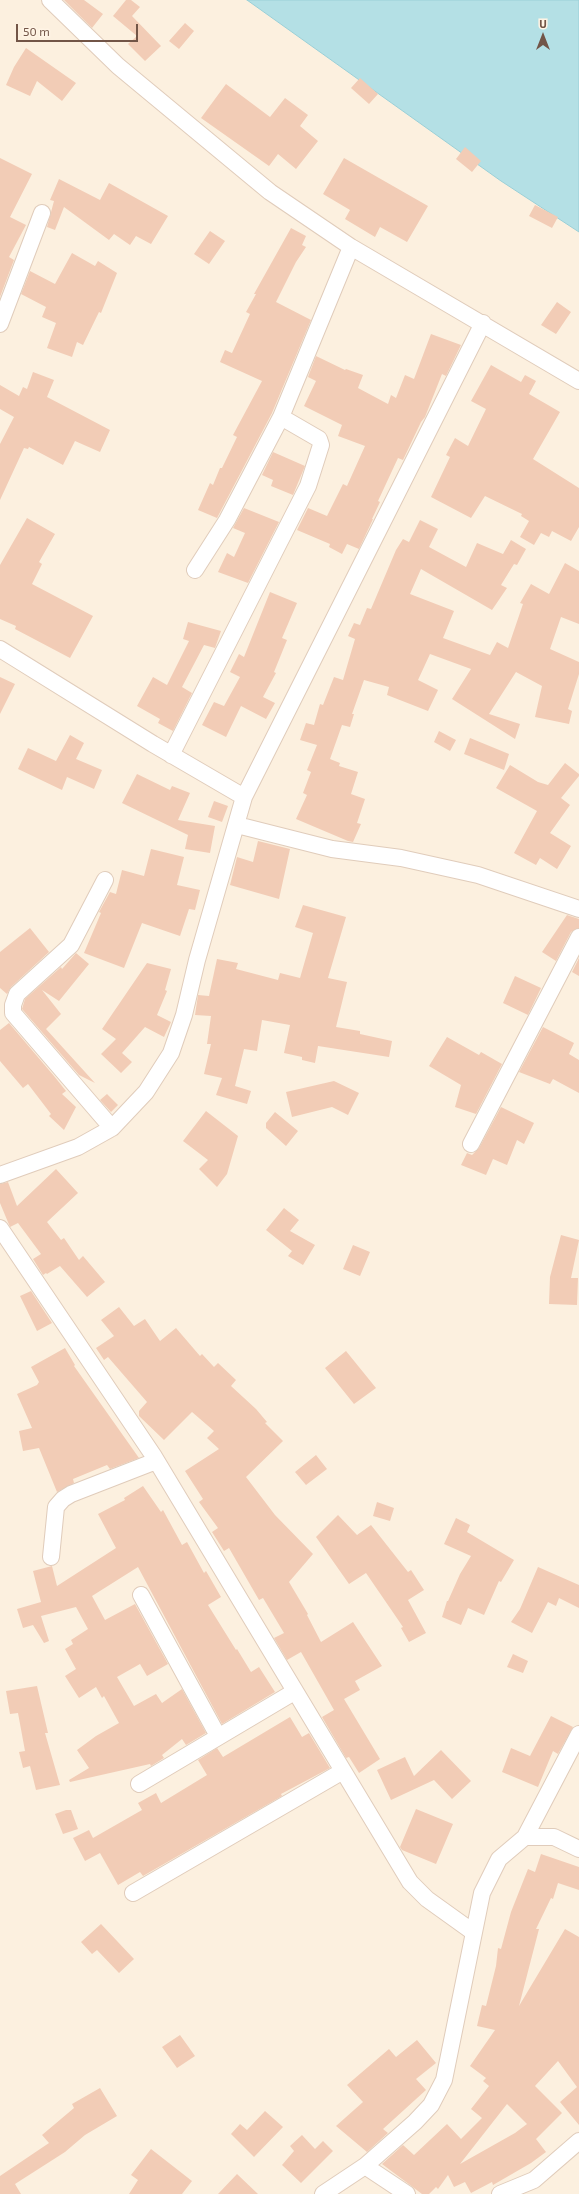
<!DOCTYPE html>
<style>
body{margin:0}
#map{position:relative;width:579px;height:2194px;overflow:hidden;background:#fcf0df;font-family:"Exo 2",sans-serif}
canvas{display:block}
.north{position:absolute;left:523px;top:16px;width:40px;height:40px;-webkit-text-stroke:3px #fff4e5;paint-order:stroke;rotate:0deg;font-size:11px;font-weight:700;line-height:16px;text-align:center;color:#725547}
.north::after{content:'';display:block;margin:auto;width:14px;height:18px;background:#725547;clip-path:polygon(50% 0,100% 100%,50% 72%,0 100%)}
.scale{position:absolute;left:16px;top:24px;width:122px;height:18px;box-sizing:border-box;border:2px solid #725547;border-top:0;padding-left:5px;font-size:12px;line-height:14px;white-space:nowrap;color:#725547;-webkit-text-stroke:3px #fff4e5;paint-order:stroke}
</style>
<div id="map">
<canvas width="579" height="2194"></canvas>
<div class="north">U</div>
<div class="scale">50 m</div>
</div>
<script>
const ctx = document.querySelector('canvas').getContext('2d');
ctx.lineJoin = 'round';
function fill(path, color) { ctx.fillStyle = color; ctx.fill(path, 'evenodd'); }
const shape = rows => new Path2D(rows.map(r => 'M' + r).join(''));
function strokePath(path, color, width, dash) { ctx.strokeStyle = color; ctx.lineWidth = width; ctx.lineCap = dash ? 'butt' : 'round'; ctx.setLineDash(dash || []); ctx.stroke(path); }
const water = shape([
 [247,0,579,0,579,232,501,181,247,0]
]);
fill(water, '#b4e0e5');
strokePath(water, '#9acfd7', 1);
fill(shape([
 [64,0,84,0,103,14,92,28],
 [126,0,131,0,140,7,132,16,161,46,145,61,128,44,137,36,113,16],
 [185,23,194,31,179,49,169,41],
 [26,48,76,83,62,101,37,81,30,96,6,85,14,67],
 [360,78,378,94,369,104,351,88],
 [226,84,270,117,285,98,308,115,300,126,318,141,296,169,278,154,269,166,201,118],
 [465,147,481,161,472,172,456,159],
 [0,158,32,174,10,217,26,225,9,257,14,260,0,297],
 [344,158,428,206,407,242,380,227,375,237,345,219,350,210,323,194],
 [59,179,100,200,109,183,168,216,151,244,136,236,130,245,114,234,109,240,64,207,55,230,47,227,54,201,50,200],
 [535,205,558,217,552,228,529,216],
 [291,228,306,236,302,245,306,247,296,262,276,302,311,320,272,413,217,518,198,510,210,483,213,485,220,468,222,468,237,437,233,435,262,381,220,362,225,350,232,353,250,314,246,312,256,294,254,294],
 [210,231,225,241,209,264,194,254],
 [72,253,95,266,98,261,117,273,101,313,99,312,83,345,77,342,72,357,47,348,56,323,42,317,46,307,21,294,30,271,55,284],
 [557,302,571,312,556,334,541,325],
 [431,334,461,345,446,376,442,374,425,417,421,422,403,460,398,458,378,501,380,502,372,519,373,519,359,549,347,544,342,554,329,547,330,544,297,530,308,508,327,516,343,484,347,486,365,446,338,436,342,425,304,406,316,381,308,377,316,356,345,370,346,369,363,375,358,388,388,404,391,395,396,398,405,375,414,379],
 [491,365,521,382,525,375,536,381,529,394,560,412,533,459,579,488,579,527,571,541,552,531,549,537,541,533,534,545,520,537,529,521,521,516,522,514,485,496,471,518,431,497,450,457,446,455,455,438,468,446,486,409,471,401],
 [33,372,54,380,47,397,49,398,110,430,100,452,75,441,63,465,29,447,28,449,24,448,0,500,0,444,14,417,0,409,0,385,19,396,23,387,27,389],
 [273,452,305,466,293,495,271,486,273,480,262,475],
 [244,508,279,522,248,583,218,572,227,553,234,557,245,533,233,528],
 [27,518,55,534,39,562,42,564,32,584,93,616,70,658,15,629,16,626,0,619,0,565],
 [420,520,438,529,429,547,466,567,477,543,503,554,511,540,526,549,517,565,514,564,501,585,507,588,492,610,421,569,410,594,454,611,443,638,490,655,497,642,508,648,523,604,520,603,531,584,549,594,565,563,579,571,579,624,561,617,550,649,579,662,579,674,568,709,572,711,569,724,535,717,542,686,516,672,489,714,520,724,515,739,452,699,471,669,430,654,418,680,438,690,428,711,387,695,389,687,364,680,352,714,354,714,350,727,342,725,330,759,340,763,339,766,358,772,351,794,365,799,357,823,361,824,353,842,348,841,296,819,307,795,303,793,311,772,307,770,317,745,300,740,306,723,314,725,320,704,323,705,334,677,343,680,355,639,348,636,354,623,360,625,367,608,371,609,396,550,403,539,409,542],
 [270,592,297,603,282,638,287,640,274,672,276,673,263,697,275,703,266,719,241,706,226,737,202,725,214,702,224,706,240,677,230,672,239,654,244,657],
 [188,622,221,631,215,648,204,645,182,687,192,693,173,731,158,723,160,719,137,706,153,677,167,685,189,641,183,639],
 [0,677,15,684,0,714],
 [439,731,456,740,450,751,434,742],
 [70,735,84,743,76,759,102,770,94,789,67,777,62,790,18,769,28,748,56,761],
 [470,738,509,754,504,770,464,754],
 [565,763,579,774,579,776,561,798,570,805,550,833,571,846,557,869,540,858,536,865,514,853,537,811,496,788,510,765,538,782,548,785],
 [137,774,170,790,172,786,190,793,178,820,215,826,210,853,185,849,188,835,122,803],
 [214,801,228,806,222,822,208,817],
 [258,841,290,849,279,899,230,885,237,857,253,862],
 [151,849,184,857,177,885,200,890,195,910,189,909,180,936,142,923,124,968,84,953,101,913,99,912,110,892,116,894,122,870,144,876],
 [303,905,346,917,328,978,347,982,336,1027,360,1031,360,1034,392,1041,389,1057,318,1046,315,1063,302,1060,302,1057,284,1053,290,1025,262,1020,257,1051,244,1049,235,1086,251,1091,247,1104,216,1095,222,1078,204,1074,211,1044,207,1044,211,1016,195,1015,198,995,209,996,217,959,238,963,236,969,278,980,280,973,300,978,313,933,295,927],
 [567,915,579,919,579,928,571,932,556,961,542,952],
 [30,928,49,952,11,987,7,994,0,988,0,952],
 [76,953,89,964,59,1001,42,990,61,1014,46,1029,95,1083,79,1075,22,1009,25,999,61,967,62,969],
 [579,958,579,976,572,972],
 [147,963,171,969,165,990,167,991,157,1015,171,1022,164,1037,145,1027,122,1053,132,1062,121,1073,101,1054,116,1039,102,1029],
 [515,976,541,988,528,1015,503,1003],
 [9,1023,54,1076,66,1091,62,1094,76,1107,64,1130,49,1116,51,1114,28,1084,23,1088,0,1061,0,1030],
 [543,1027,574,1043,569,1054,579,1060,579,1093,553,1079,550,1084,519,1072],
 [447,1037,479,1055,481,1052,502,1064,476,1114,455,1107,461,1085,429,1066],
 [334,1081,359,1093,348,1115,332,1107,292,1117,286,1092],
 [107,1094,118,1105,111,1112,100,1100],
 [501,1107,534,1123,524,1144,517,1140,507,1165,493,1159,486,1175,461,1165,467,1153,472,1155,479,1148],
 [206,1111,238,1136,227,1174,217,1187,199,1169,208,1160,183,1141],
 [275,1112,298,1131,286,1146,266,1128,266,1123],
 [56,1169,78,1193,47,1222,61,1240,64,1238,79,1260,83,1256,105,1282,87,1297,60,1266,47,1274,46,1273,43,1275,33,1259,41,1254,18,1223,10,1227,0,1203,0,1184,8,1182,17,1206],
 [284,1208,299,1220,290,1231,315,1245,303,1265,288,1256,292,1251,266,1230],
 [561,1235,579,1240,571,1278,578,1278,577,1305,549,1304,550,1277],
 [353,1245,370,1252,360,1276,343,1269],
 [31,1291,52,1323,37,1331,20,1296],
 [119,1307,134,1326,145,1319,160,1341,176,1328,200,1356,202,1354,214,1367,218,1363,236,1380,231,1386,256,1409,267,1422,265,1423,283,1441,246,1477,275,1515,313,1554,289,1582,308,1614,307,1615,321,1642,353,1622,382,1666,355,1681,360,1690,344,1699,380,1759,359,1773,349,1757,346,1758,322,1717,334,1710,301,1652,287,1660,274,1638,284,1633,263,1598,259,1600,229,1548,224,1551,212,1532,218,1528,199,1502,203,1499,185,1471,219,1449,207,1438,214,1431,192,1412,164,1440,139,1416,139,1411,147,1402,108,1357,104,1360,96,1348,114,1336,101,1320],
 [65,1348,75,1365,74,1366,139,1458,110,1469,107,1465,73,1479,74,1483,57,1492,39,1448,23,1451,19,1431,32,1428,17,1394,37,1385,39,1382,31,1367],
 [346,1351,376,1388,354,1404,325,1368],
 [316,1455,327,1469,306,1485,295,1472],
 [143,1486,161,1512,163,1510,182,1545,187,1542,204,1573,206,1571,221,1597,208,1605,236,1650,237,1649,251,1672,259,1667,275,1692,222,1724,138,1567,92,1596,105,1620,135,1604,168,1664,147,1676,140,1664,117,1677,134,1706,156,1694,162,1703,182,1689,206,1733,186,1745,182,1739,162,1755,164,1758,151,1766,150,1764,70,1782,69,1780,89,1768,77,1750,96,1736,119,1723,104,1696,102,1698,96,1687,79,1698,65,1676,76,1669,65,1649,73,1644,71,1640,88,1629,76,1607,41,1616,49,1641,44,1643,33,1625,23,1628,17,1609,41,1602,33,1571,52,1566,57,1586,116,1548,98,1514,125,1500,124,1498],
 [377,1502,394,1508,390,1521,373,1516],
 [338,1515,357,1535,371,1525,408,1572,411,1570,424,1590,408,1600,426,1633,409,1642,401,1628,403,1627,366,1573,349,1584,316,1537],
 [456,1518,470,1525,467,1532,514,1560,501,1582,499,1581,484,1615,468,1608,461,1625,442,1617,447,1601,448,1601,460,1574,471,1556,444,1544],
 [538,1567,579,1585,579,1608,559,1598,556,1606,548,1602,532,1633,511,1622,520,1609],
 [513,1654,528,1661,523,1673,507,1667],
 [37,1686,48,1733,45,1733,60,1785,36,1790,30,1766,23,1768,19,1752,25,1751,18,1713,10,1714,6,1691],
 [551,1716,573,1727,558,1754,553,1751,538,1787,502,1772,511,1748,530,1756],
 [290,1717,302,1737,309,1733,330,1768,281,1794,282,1796,143,1876,140,1872,118,1885,100,1853,85,1861,73,1838,89,1830,93,1838,142,1810,138,1803,156,1793,161,1803,207,1775,198,1760,217,1748,223,1757],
 [441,1750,471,1781,452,1799,434,1780,391,1800,377,1770,405,1757,414,1776],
 [416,1809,453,1824,436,1864,402,1850,400,1847],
 [66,1810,71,1810,78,1829,63,1834,55,1814],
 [541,1854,579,1867,579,1890,558,1883,553,1899,551,1898,536,1929,539,1929,519,2006,565,1929,579,1937,579,2125,560,2102,577,2087,558,2061,535,2086,562,2113,536,2139,546,2152,531,2163,493,2185,492,2182,471,2193,465,2182,454,2187,448,2175,438,2189,436,2187,429,2194,422,2194,382,2164,403,2145,414,2155,447,2124,461,2139,482,2118,471,2109,489,2086,483,2081,486,2078,470,2066,495,2030,477,2026,482,2005,486,2006,496,1966,498,1948,501,1949,511,1912,528,1869,535,1872],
 [507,2104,527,2124,515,2133,460,2164],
 [101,1924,134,1959,119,1973,97,1950,92,1954,81,1942],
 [180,2035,195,2056,177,2068,162,2047],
 [417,2040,436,2063,416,2079,426,2090,383,2129,388,2133,367,2152,336,2126,363,2102,347,2085,389,2049,396,2057],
 [100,2088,117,2116,85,2135,65,2152,15,2184,21,2194,0,2194,0,2176,49,2143,42,2135,74,2108,72,2104],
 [265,2111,283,2127,254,2157,231,2134,240,2124,247,2130],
 [302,2135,315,2149,323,2141,333,2151,301,2183,282,2165,294,2151,290,2146],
 [151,2149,192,2181,182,2194,129,2194,138,2180,131,2175],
 [237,2174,258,2194,218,2194]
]), '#f2ccb6');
const street = shape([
 [50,0,118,66,270,192,351,247,579,381],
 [0,324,42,213],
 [195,570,227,520,281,417,351,247],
 [0,649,153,744,244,797],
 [171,755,308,486,321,445,319,439,281,417],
 [237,825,332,849,401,858,478,875,579,909],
 [105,880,71,945,17,994,13,1005,13,1013,112,1128],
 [471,1144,579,937],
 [0,1175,78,1147,112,1128,146,1092,171,1053,184,1015,197,960,244,797,483,323],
 [0,1228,153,1455,410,1882,427,1899,473,1932],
 [51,1557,56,1507,63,1499,71,1494,156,1461],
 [141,1595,218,1736],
 [139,1784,294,1692],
 [525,1837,579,1734],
 [133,1893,343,1771],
 [365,2166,407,2194],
 [323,2194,365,2166,415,2122,431,2105,444,2080,482,1893,499,1859,525,1837,554,1837,579,1849],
 [500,2194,534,2180,579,2141]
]);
strokePath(street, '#e0ccbb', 18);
strokePath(street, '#fff', 16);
</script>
